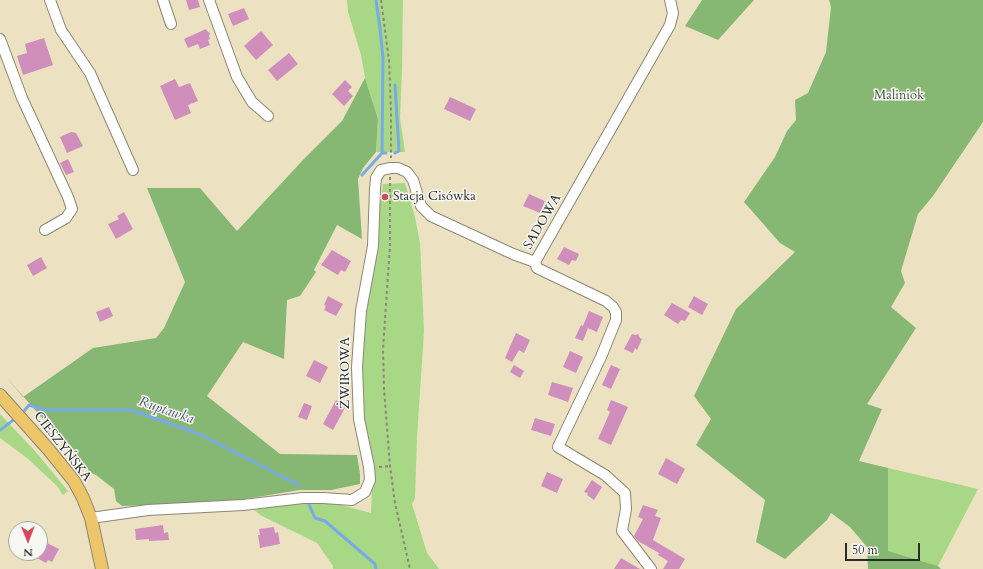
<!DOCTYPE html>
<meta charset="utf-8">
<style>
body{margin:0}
#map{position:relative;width:983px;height:569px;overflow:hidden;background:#ece2c2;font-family:Cardo,serif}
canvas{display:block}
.north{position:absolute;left:8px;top:521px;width:40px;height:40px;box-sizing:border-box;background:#f6f6f2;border:1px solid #a5a5a2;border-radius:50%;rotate:179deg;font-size:11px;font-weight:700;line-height:16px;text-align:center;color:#2b2b2b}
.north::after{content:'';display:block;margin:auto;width:14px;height:18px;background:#d1495b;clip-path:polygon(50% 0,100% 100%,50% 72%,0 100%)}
.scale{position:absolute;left:845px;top:543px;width:75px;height:18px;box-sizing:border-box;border:2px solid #2b2b2b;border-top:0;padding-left:5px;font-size:12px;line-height:14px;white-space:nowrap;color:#2b2b2b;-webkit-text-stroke:3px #f6f6f2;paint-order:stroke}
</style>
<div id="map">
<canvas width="983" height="569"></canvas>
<div class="north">N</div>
<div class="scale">50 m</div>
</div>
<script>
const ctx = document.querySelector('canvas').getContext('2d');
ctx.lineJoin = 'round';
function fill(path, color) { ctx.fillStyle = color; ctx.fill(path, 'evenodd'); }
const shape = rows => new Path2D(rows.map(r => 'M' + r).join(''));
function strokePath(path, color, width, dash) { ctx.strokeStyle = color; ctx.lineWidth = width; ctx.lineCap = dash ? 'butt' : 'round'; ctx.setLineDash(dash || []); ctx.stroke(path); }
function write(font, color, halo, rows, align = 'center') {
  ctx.font = font + ' Cardo,serif'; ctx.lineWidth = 3; ctx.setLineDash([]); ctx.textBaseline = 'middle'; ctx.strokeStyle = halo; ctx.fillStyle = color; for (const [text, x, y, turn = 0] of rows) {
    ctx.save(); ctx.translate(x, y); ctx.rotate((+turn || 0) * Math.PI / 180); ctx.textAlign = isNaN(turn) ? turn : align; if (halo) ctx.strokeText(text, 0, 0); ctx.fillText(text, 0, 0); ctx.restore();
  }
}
fill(shape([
 [347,0,403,0,402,70,400,118,405,152,376,152,378,119,365,78,361,55,348,12],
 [405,183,415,217,420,243,424,331,417,437,415,498,412,504,427,553,439,569,333,569,333,566,317,543,262,516,254,510,301,502,330,502,371,513,372,488,361,401,360,345,383,184],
 [0,414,35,451,68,491,63,495,57,486,27,458,0,438],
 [888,468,978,489,938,566,887,551]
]), '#a8d886');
fill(shape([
 [702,0,754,0,718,40,685,26],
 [829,0,983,0,983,122,933,196,918,214,901,271,905,283,891,307,916,328,867,404,882,409,859,461,888,468,888,551,938,566,941,569,868,569,867,547,850,527,831,513,827,520,785,559,756,542,765,500,696,445,711,419,694,396,736,309,795,252,780,243,744,202,775,157,787,131,796,120,795,100,808,93,826,52,831,7],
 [365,78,378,119,376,152,363,168,358,179,362,239,337,225,314,270,316,272,300,296,287,300,284,359,243,342,207,396,280,454,357,455,360,474,360,484,331,490,300,490,220,503,122,506,116,501,114,489,96,475,91,473,6,377,23,397,93,348,156,338,164,328,185,282,147,188,200,188,237,231,302,161,342,121]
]), '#86b873');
strokePath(shape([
 [376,0,380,28,383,59,382,153],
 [395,153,399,151,395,85],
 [362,175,382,153,386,153],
 [21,415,29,405,44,410,131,410,199,434,299,485],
 [0,430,16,418],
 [307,500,315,518,325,521,375,564,376,569]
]), '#78aae4', 3);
fill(shape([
 [186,0,198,0,200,7,189,10],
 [244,8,249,19,233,26,228,14],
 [206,29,207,31,210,33,209,36,210,39,208,40,210,45,200,49,198,44,188,48,184,39],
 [261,31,273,45,256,60,244,46],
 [44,38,53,65,23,75,17,56,27,53,25,44],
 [289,53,298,64,277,81,268,70],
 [175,79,179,87,190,83,198,101,188,105,191,113,175,120,160,86],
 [345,80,352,87,348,91,353,96,344,106,332,94],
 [450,97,476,109,470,121,444,109],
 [71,132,76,133,83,146,67,153,60,137],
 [68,159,74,172,66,175,60,163],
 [529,194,545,201,540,213,523,206],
 [124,212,133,229,116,239,108,224,119,219,117,216],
 [564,247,579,254,576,261,572,260,569,265,557,259],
 [332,250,351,261,345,272,341,270,338,275,321,265],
 [41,257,47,268,33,276,27,265],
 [328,296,343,304,336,316,324,310,326,306,324,305],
 [694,296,708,304,702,315,688,307],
 [672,303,690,313,685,321,681,320,678,324,664,315],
 [109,307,113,316,100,322,96,312],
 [589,311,603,317,597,332,583,326],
 [581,325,588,328,583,341,575,338],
 [516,333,530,340,524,353,519,350,512,362,505,358],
 [632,334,635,335,638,334,640,338,642,339,637,350,635,348,633,353,624,349],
 [570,351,583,357,576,373,563,367],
 [314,360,328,367,320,383,306,376],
 [514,365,524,371,520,378,510,372],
 [611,365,620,369,611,389,602,385],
 [552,382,573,388,568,402,548,395],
 [336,400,346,406,333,430,323,424],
 [611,400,628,407,611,445,598,439,610,412,607,410],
 [304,403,312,406,307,420,298,417],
 [535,418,555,424,551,436,531,430],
 [666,458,685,469,677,484,658,474],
 [547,472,563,479,557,493,541,486],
 [592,480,602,487,594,500,587,495,588,493,584,492],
 [643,505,658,510,655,516,661,518,653,540,685,559,679,569,663,569,668,561,658,555,659,553,638,541,634,536,643,519,638,517],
 [163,525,164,533,168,532,169,540,149,541,149,539,136,540,135,529],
 [274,527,275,533,278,532,280,544,260,548,258,535,260,535,259,529],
 [47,543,59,549,52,562,48,560,46,563,28,553,41,553],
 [621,558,640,569,614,569]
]), '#d08ebc');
const minor = shape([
 [50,0,61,30,90,73,133,170],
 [163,0,171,24],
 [209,0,237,77,252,102,268,116],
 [0,39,22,98,68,197,72,209,66,218,45,230],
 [91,518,148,510,243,505,303,498,323,498,352,500,365,492,370,480,369,467,359,419,357,367,361,311,373,246,375,189,376,178,381,170,391,168,398,168,407,172,413,180,421,206,431,216,513,254,535,262],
 [651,569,622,531,626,509,625,493,605,475,558,447,601,357,616,320,616,312,613,307,606,301,537,268,535,262,670,25,673,13,670,0]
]);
const major = shape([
 [0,395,49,450,74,481,83,498,91,518,102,569]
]);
strokePath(minor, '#8c8676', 12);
strokePath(major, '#8c8676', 14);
strokePath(shape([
 [381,0,389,60,391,113,391,158],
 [390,177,390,245,383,349,384,389,390,466,395,503,410,569],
 [379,467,390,466]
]), '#8c8676', 2, [3, 3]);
strokePath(minor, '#fff', 10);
strokePath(major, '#ecc669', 12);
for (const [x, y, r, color] of [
 [385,197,4,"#d1495b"]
]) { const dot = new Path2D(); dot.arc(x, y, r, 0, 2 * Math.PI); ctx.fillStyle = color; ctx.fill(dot); strokePath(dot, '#f6f6f2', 1.5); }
write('13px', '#4a5642', '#f6f6f2', [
 ["Maliniok",899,96]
]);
write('13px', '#2b2b2b', '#f6f6f2', [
 ["Stacja Cisówka",393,197]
], 'left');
write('13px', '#2b2b2b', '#f6f6f2', [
 ["SADOWA",543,222,-60],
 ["ŻWIROWA",346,373,-90],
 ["CIESZYŃSKA",62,447,52]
]);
write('italic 14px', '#46576c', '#f6f6f2', [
 ["Ruptawka",166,411,19]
]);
</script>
